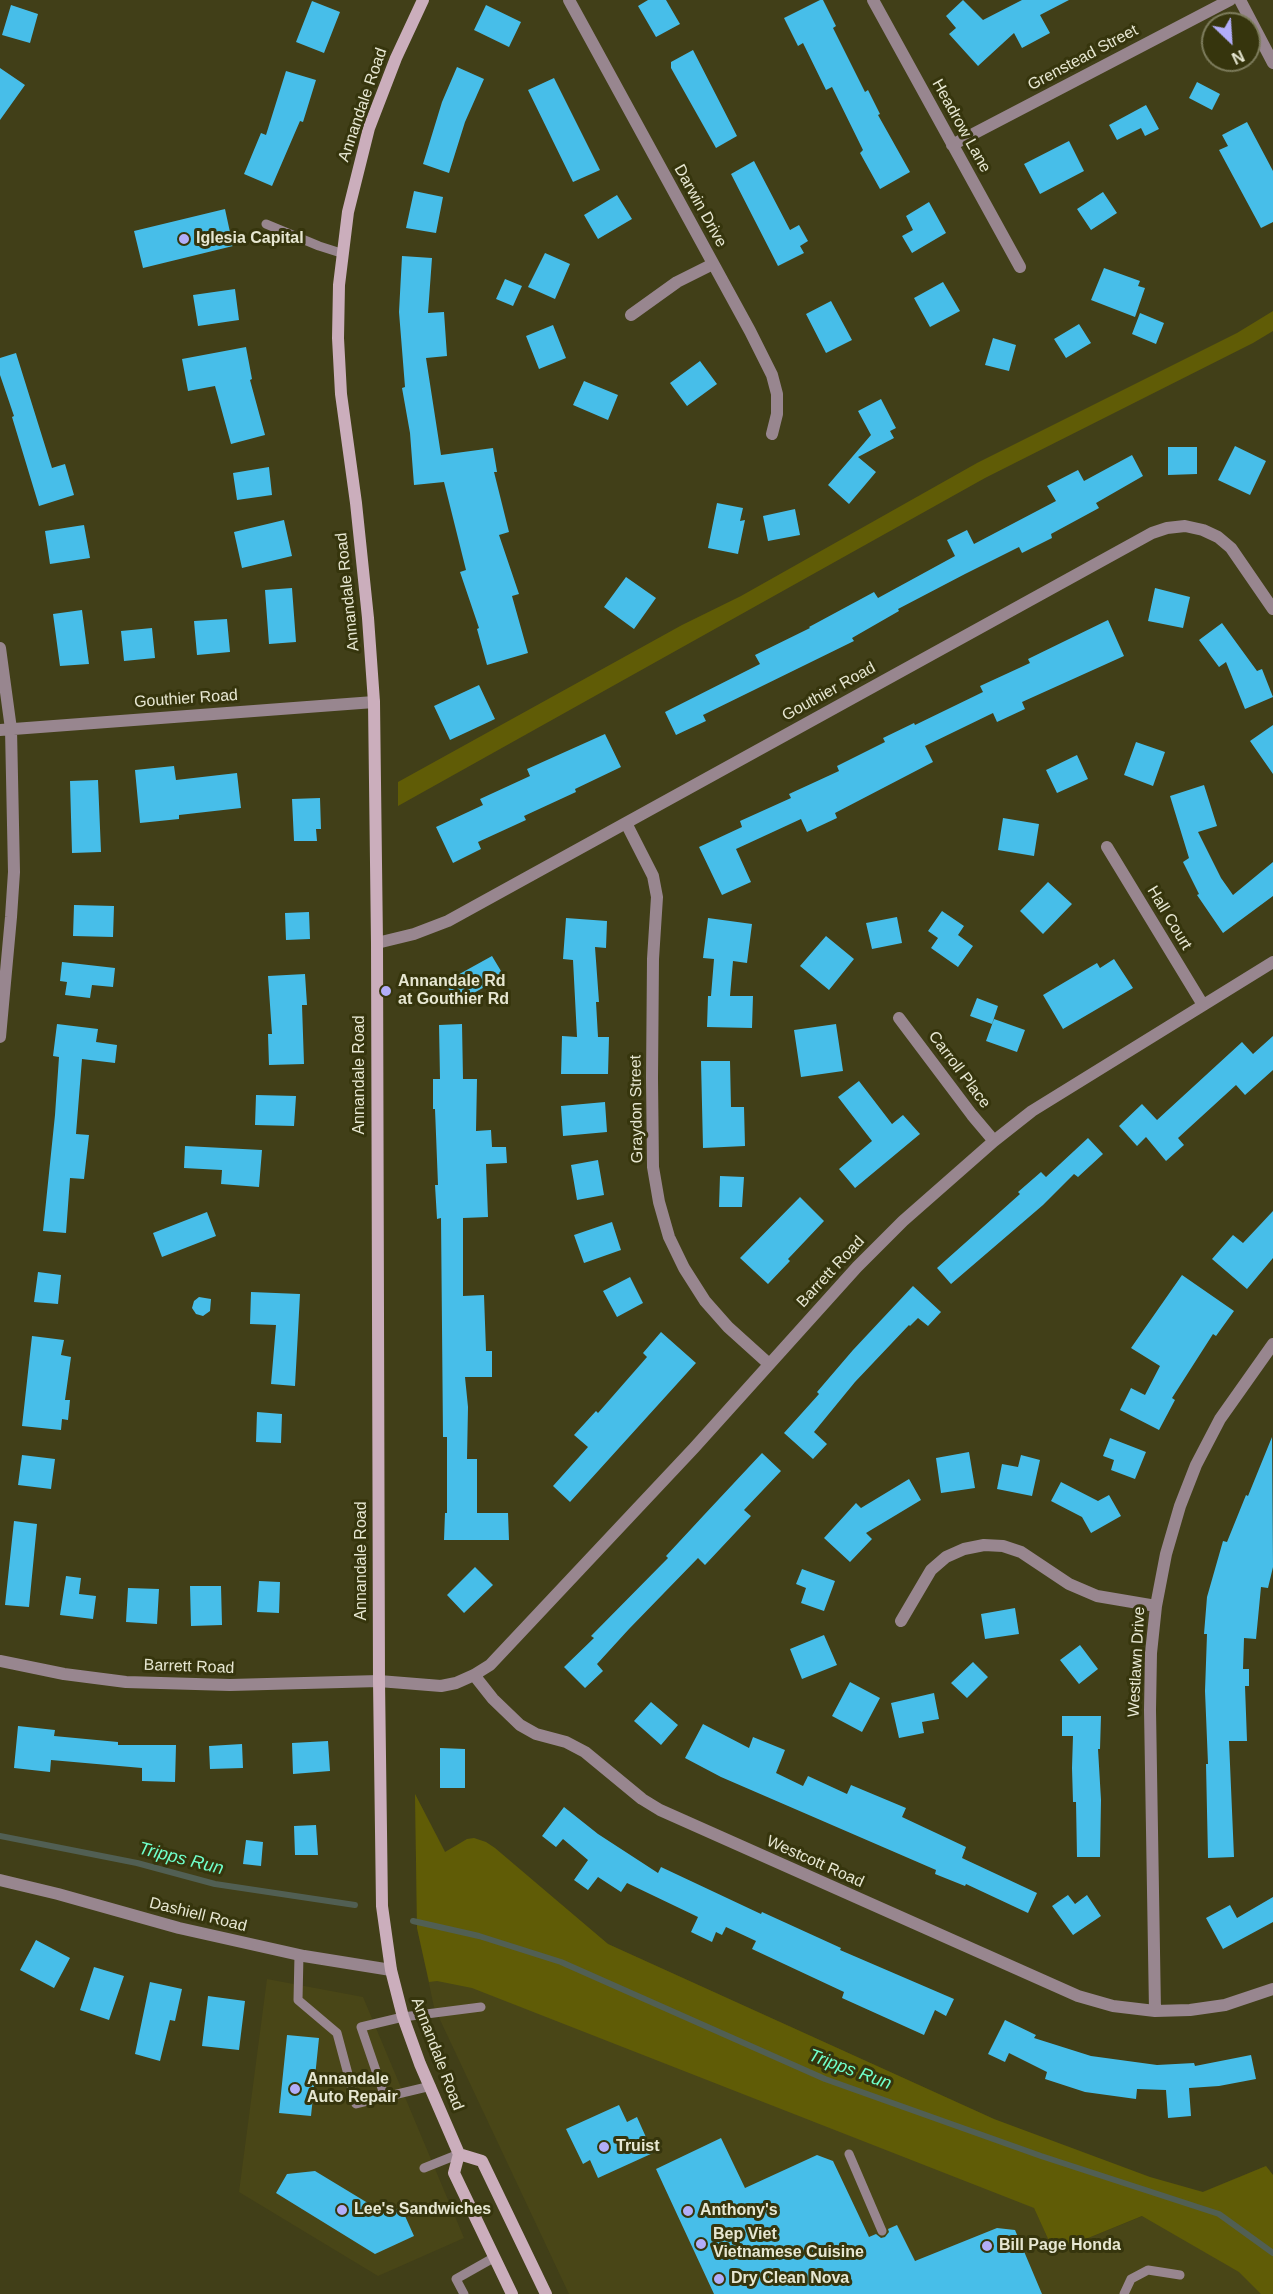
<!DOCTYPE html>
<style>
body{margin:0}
#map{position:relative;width:1273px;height:2294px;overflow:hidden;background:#413f18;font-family:Helvetica,sans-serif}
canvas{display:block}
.north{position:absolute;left:1201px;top:12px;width:60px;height:60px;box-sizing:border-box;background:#36350d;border:2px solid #7d7c5c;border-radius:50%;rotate:155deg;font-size:16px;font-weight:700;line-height:24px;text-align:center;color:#e7e7d2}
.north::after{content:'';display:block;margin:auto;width:21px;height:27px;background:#b2adf9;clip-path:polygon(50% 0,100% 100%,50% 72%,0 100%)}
</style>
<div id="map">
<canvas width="1273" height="2294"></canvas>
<div class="north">N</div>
</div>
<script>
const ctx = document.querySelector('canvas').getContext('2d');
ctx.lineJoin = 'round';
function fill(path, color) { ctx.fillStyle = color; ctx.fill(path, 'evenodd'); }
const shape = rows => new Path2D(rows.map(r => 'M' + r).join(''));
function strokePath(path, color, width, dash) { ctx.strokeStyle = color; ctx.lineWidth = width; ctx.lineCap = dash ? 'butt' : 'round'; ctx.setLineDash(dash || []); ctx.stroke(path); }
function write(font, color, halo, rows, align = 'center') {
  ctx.font = font + ' Helvetica,sans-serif'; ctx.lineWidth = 6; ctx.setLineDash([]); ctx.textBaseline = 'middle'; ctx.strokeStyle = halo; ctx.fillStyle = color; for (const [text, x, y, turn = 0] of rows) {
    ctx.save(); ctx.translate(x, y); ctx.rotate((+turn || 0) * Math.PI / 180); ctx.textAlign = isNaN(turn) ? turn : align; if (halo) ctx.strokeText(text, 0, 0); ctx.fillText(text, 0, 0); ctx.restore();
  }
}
fill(shape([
 [415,1794,468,1895,502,1855,608,1944,994,2119,1054,2252,1266,2166,1273,2175,1273,2294,569,2294,434,2007,417,1928],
 [267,1979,363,1997,464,2238,378,2276,239,2192]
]), '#494617');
fill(shape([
 [1273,311,1273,331,1253,343,985,478,398,806,398,782,682,625,741,596,977,463,1237,333],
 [415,1794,445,1852,467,1839,474,1838,486,1842,495,1848,608,1944,994,2119,1150,2177,1203,2192,1266,2166,1273,2175,1273,2294,1261,2294,1239,2272,1142,2216,1054,2252,1034,2208,472,1988,437,1981,429,1982,417,1928]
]), '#605c06');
strokePath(shape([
 [0,1836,137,1863,215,1884,355,1905],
 [413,1921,479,1936,561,1962,825,2079,1041,2156,1219,2214,1273,2253]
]), '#515f53', 6);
fill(shape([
 [648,0,666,0,680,24,656,37,638,6],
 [820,0,823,0,836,26,833,28,865,92,868,90,880,114,878,115,910,172,880,189,860,153,863,150,832,87,826,90,803,43,798,46,784,18],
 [963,0,983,20,1022,0,1069,0,1040,15,1050,33,1022,48,1014,33,978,66,949,34,956,28,946,16],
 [312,1,340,12,324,53,296,42],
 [11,5,38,14,30,43,2,35],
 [486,5,521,22,509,47,474,30],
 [693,50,737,136,716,148,671,68,671,62],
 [457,67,484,79,465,122,449,173,423,164,442,102],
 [0,68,25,85,0,120],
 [286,71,316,80,303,122,300,121,272,186,244,174,261,133,266,135],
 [554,78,600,170,573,182,528,90],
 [1197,82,1220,94,1212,110,1189,98],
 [1146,105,1159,129,1145,136,1141,128,1117,140,1109,125],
 [1247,122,1273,171,1273,222,1261,228,1219,150,1228,146,1222,135],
 [1069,141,1084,171,1040,194,1024,164],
 [754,161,790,230,799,225,808,241,800,246,804,253,778,266,731,174],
 [414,191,443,197,436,233,406,228],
 [1103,192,1117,213,1091,230,1077,209],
 [617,195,632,219,598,239,584,215],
 [929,202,946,233,912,253,902,236,913,230,906,216],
 [225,209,233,246,143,268,134,231],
 [545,253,570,264,555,299,528,287],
 [402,256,432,258,428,313,444,312,447,356,426,358,441,455,493,448,497,472,494,472,509,532,499,535,519,594,512,596,528,653,487,665,477,629,479,628,460,572,466,570,444,482,414,485,410,433,402,388,405,387,399,312],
 [1104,268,1140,281,1138,286,1145,288,1135,317,1091,300],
 [505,279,522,286,513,306,496,299],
 [943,282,960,311,930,327,914,298],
 [235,289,239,320,198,326,193,295],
 [831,301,852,340,826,353,806,314],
 [1140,313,1164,323,1156,344,1132,334],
 [1079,324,1091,343,1066,358,1054,339],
 [553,325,566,358,539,369,526,336],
 [993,338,1016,345,1009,371,985,365],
 [246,347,252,379,250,380,265,435,231,444,215,386,188,391,182,359],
 [16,353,52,468,65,464,74,495,39,506,12,417,14,416,0,375,0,358],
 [700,361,717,384,687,406,670,383],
 [584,381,618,395,608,420,573,405],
 [881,399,896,428,890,431,894,438,858,457,876,472,849,504,828,485,871,435,858,411],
 [1235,446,1266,461,1250,495,1218,480],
 [1168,447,1197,447,1197,474,1168,475],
 [1132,455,1143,476,1096,503,1099,508,1051,534,1052,538,1022,553,1019,547,965,574,898,609,899,611,852,638,854,641,703,715,706,721,676,735,665,712,760,664,755,655,810,628,809,627,874,592,878,598,955,556,947,540,967,530,974,544,1056,501,1047,486,1078,470,1084,481],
 [269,467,272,495,237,500,233,473],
 [717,503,743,508,740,521,745,520,738,554,708,548],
 [795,509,800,535,768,541,763,516],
 [284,520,292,556,242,568,234,532],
 [84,525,90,558,50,564,45,531],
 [626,577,656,598,634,629,604,607],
 [292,588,296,642,269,644,265,590],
 [1155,588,1190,597,1183,628,1148,621],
 [82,610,89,664,60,666,53,614],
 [227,619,230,652,197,655,194,621],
 [1108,620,1124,656,1022,702,1025,709,997,722,993,713,925,746,933,762,835,813,837,818,807,832,801,819,736,849,751,882,722,895,699,847,742,827,740,821,791,798,789,794,839,771,837,766,885,742,883,738,914,723,915,725,983,692,980,686,1030,663,1028,659],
 [1222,623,1257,671,1262,669,1273,697,1245,709,1226,662,1219,667,1199,640],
 [152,628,155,658,124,661,121,631],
 [479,685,495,719,450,740,434,706],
 [1273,725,1273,774,1250,741],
 [605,734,621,767,575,789,576,792,524,816,526,820,478,842,481,849,453,863,436,827,483,805,480,799,530,776,527,769],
 [1136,742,1165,752,1153,786,1124,775],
 [1077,755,1088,779,1057,793,1046,770],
 [174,766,176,780,237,773,241,808,179,815,179,819,140,823,135,770],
 [98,780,101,852,72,853,70,781],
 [1204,785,1217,826,1198,832,1221,878,1233,895,1273,862,1273,896,1223,933,1197,895,1199,894,1183,862,1189,858,1170,796],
 [320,798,321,829,316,829,317,841,294,841,292,799],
 [1003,818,1039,824,1034,856,998,850],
 [1048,882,1072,904,1043,934,1020,911],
 [74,905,114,906,113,937,73,936],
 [942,911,964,926,958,935,973,946,958,967,931,948,938,938,928,931],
 [309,912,310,939,286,940,285,913],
 [897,917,902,943,872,949,866,923],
 [566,918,607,921,606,948,595,947,599,1002,596,1002,598,1037,609,1037,608,1074,561,1074,562,1036,577,1037,573,960,563,959],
 [708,918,752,924,747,963,733,961,730,996,753,996,752,1028,707,1027,708,996,711,996,714,959,703,958],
 [826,936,854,959,829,990,800,966],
 [492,956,504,976,456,1003,445,982],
 [1114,959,1133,988,1063,1029,1043,995,1097,963,1100,968],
 [62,962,115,968,113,987,92,985,90,998,65,995,67,982,60,981],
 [305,974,307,1005,302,1005,304,1064,269,1065,268,1034,272,1034,268,976],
 [977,998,998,1006,992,1024,970,1016],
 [994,1019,1025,1030,1017,1052,986,1041],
 [57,1024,98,1029,96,1042,117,1045,115,1063,82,1059,76,1134,89,1135,84,1179,70,1178,66,1233,43,1231,55,1115,59,1057,53,1056],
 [462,1024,463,1079,477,1079,476,1131,491,1130,492,1147,506,1147,507,1163,486,1164,488,1217,463,1218,463,1296,484,1295,486,1351,492,1351,492,1377,465,1377,468,1407,467,1459,477,1459,477,1513,508,1513,509,1540,444,1540,445,1513,447,1513,447,1437,443,1437,441,1218,437,1219,435,1185,438,1185,435,1109,433,1109,433,1079,440,1079,439,1025],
 [836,1024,843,1071,801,1077,794,1030],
 [1273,1036,1273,1070,1245,1095,1236,1085,1178,1138,1184,1145,1166,1161,1146,1137,1137,1146,1119,1126,1142,1104,1157,1120,1242,1042,1253,1054],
 [701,1061,730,1061,731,1107,744,1107,745,1146,703,1148],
 [859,1081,892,1124,903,1115,920,1134,855,1188,839,1169,872,1141,838,1097],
 [256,1095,296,1096,294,1126,255,1125],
 [605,1102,607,1132,563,1136,561,1106],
 [1088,1138,1103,1154,1078,1177,1074,1174,1043,1205,951,1284,937,1268,1020,1194,1018,1192,1041,1172,1046,1177],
 [185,1146,262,1150,259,1187,221,1184,222,1170,184,1168],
 [598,1160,604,1195,577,1200,571,1165],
 [720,1176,744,1177,742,1207,719,1207],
 [800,1197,824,1221,788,1259,790,1261,768,1284,740,1258],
 [1273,1211,1273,1258,1247,1289,1212,1259,1233,1235,1243,1243],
 [207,1212,216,1236,162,1257,153,1233],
 [612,1222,621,1250,584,1263,574,1235],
 [38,1272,61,1275,58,1304,34,1302],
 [1182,1275,1234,1311,1216,1336,1213,1334,1172,1398,1175,1400,1159,1430,1120,1410,1131,1388,1145,1395,1160,1366,1131,1348],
 [630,1277,643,1303,617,1317,603,1291],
 [913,1286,941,1312,928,1326,918,1318,910,1326,909,1325,855,1382,814,1432,827,1444,813,1459,784,1433,819,1394,817,1392,853,1350],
 [251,1292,300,1294,295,1386,271,1384,276,1325,250,1324],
 [199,1297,211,1299,210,1311,203,1316,196,1314,192,1308,194,1301],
 [661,1332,696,1363,570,1502,553,1486,588,1447,574,1435,596,1411,598,1413,647,1357,643,1353],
 [32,1336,64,1340,61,1355,71,1357,65,1400,70,1400,68,1420,62,1419,61,1430,22,1426],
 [257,1412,282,1414,281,1443,256,1442],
 [1272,1437,1273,1567,1268,1588,1261,1587,1256,1639,1244,1638,1243,1669,1249,1669,1249,1686,1245,1686,1247,1741,1229,1741,1234,1857,1208,1858,1206,1764,1208,1764,1205,1691,1207,1634,1204,1634,1207,1597,1223,1541,1227,1542,1246,1495,1248,1496],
 [1110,1438,1146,1452,1135,1479,1111,1470,1114,1460,1103,1456],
 [969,1452,975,1488,941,1493,936,1458],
 [762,1453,781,1471,744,1510,751,1516,705,1565,698,1558,629,1629,597,1664,603,1671,585,1688,564,1667,594,1638,591,1636,668,1558,666,1556,704,1515],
 [22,1455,55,1459,51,1489,18,1485],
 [1021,1455,1040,1460,1032,1496,997,1489,1002,1464,1018,1467],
 [909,1479,921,1500,866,1533,872,1539,850,1562,824,1538,856,1503,861,1508],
 [1061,1482,1098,1501,1109,1495,1121,1516,1091,1533,1082,1517,1051,1501],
 [14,1521,37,1524,29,1607,5,1605],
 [475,1567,493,1585,464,1613,447,1595],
 [802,1569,835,1581,824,1611,801,1603,806,1588,796,1584],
 [66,1576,81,1578,79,1594,96,1596,93,1619,60,1615],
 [259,1581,280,1582,279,1613,257,1612],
 [190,1586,221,1586,222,1625,191,1626],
 [128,1588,159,1589,157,1624,126,1622],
 [1015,1608,1019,1634,985,1639,981,1614],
 [824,1635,837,1665,802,1679,790,1649],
 [1080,1645,1098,1669,1079,1684,1060,1660],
 [973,1662,988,1677,967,1698,951,1683],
 [850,1682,880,1698,862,1732,832,1716],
 [934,1693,939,1719,922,1722,924,1733,899,1738,891,1703],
 [651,1702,678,1725,661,1745,634,1721],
 [1062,1716,1101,1716,1100,1749,1098,1749,1101,1800,1100,1857,1077,1857,1076,1802,1073,1802,1072,1768,1073,1736,1062,1736],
 [703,1724,749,1748,753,1737,785,1750,776,1773,803,1786,808,1776,847,1794,851,1785,906,1808,902,1817,966,1847,962,1858,1037,1893,1028,1913,966,1884,965,1886,935,1874,936,1870,721,1777,685,1758],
 [18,1726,55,1730,54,1736,118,1742,118,1745,176,1745,175,1782,142,1781,142,1768,51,1760,50,1772,14,1768],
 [328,1741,330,1771,293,1774,292,1743],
 [242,1744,243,1768,210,1769,209,1746],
 [440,1748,465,1749,465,1788,440,1788],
 [564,1807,598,1834,658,1873,661,1867,761,1914,762,1912,841,1948,840,1950,954,1999,946,2016,935,2010,924,2035,842,1998,844,1992,752,1949,756,1941,726,1927,722,1935,716,1932,712,1942,691,1932,698,1917,627,1883,621,1892,598,1877,588,1890,574,1880,588,1860,563,1839,556,1847,542,1836],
 [316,1825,318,1855,295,1855,294,1826],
 [246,1840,263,1842,261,1866,243,1864],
 [1068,1895,1075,1904,1087,1895,1101,1916,1073,1935,1052,1906],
 [1273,1897,1273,1922,1223,1949,1206,1918,1230,1905,1237,1918],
 [36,1940,70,1958,54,1988,20,1970],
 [94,1967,124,1976,109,2020,80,2010],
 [150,1982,182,1989,175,2021,170,2020,160,2061,135,2054],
 [208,1996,245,2001,239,2050,202,2046],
 [1005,2020,1036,2035,1034,2038,1091,2056,1157,2065,1194,2063,1195,2066,1251,2055,1256,2079,1219,2086,1189,2088,1191,2116,1168,2118,1166,2090,1137,2089,1136,2099,1085,2092,1045,2079,1047,2072,1009,2053,1005,2062,988,2054],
 [287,2035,319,2038,311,2116,279,2113],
 [619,2105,627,2122,637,2117,653,2153,598,2178,590,2160,583,2164,566,2129],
 [721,2138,745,2188,817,2155,833,2161,869,2237,876,2234,881,2238,885,2237,889,2232,888,2229,897,2225,915,2261,997,2228,1015,2230,1042,2294,714,2294,656,2169],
 [315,2171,386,2214,401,2207,414,2236,375,2254,276,2193,287,2174]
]), '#47bee9');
strokePath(shape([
 [266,224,319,246,341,253],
 [299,1955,298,2000,337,2033,356,2104,385,2097,361,2027,403,2017,481,2007],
 [385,2097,431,2086],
 [849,2154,882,2231],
 [424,2168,459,2154],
 [464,2294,456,2279,495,2257],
 [1124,2294,1131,2279,1148,2270,1180,2275]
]), '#98868f', 9);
strokePath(shape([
 [569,0,750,331,772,375,777,394,777,414,772,434],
 [873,0,1020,267],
 [1240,0,1273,63],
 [952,145,1230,0],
 [631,315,677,282,713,264],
 [0,648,11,729,14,872,11,917,0,1037],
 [0,730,374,702],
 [626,823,653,876,657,897,653,959,652,1078,653,1167,659,1202,669,1237,684,1268,705,1301,728,1327,769,1364],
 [1107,847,1203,1005],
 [377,943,414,934,448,921,1152,533,1167,528,1185,526,1203,530,1218,537,1231,548,1273,609],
 [899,1018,972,1115,994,1141],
 [901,1621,931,1570,946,1557,964,1549,984,1545,1003,1546,1021,1552,1069,1584,1097,1596,1156,1606],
 [0,1661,64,1674,126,1682,230,1685,379,1681,441,1686,456,1683,474,1675,490,1665,694,1448,857,1267,903,1221,994,1141,1032,1111,1273,962],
 [474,1675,493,1699,520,1725,536,1734,566,1742,585,1752,642,1799,660,1810,1078,1996,1113,2006,1155,2011,1190,2010,1225,2005,1273,1989],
 [0,1880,58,1894,179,1928,304,1956,391,1970],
 [1155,2011,1150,1710,1151,1653,1156,1606,1166,1554,1180,1506,1196,1465,1220,1419,1273,1344]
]), '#98868f', 12);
strokePath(shape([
 [423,0,396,58,369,128,348,212,339,285,338,338,341,394,356,503,368,618,374,702,377,943,379,1681,382,1906,391,1970,403,2017,420,2064,459,2154,454,2173,512,2294],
 [459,2154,482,2161,546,2294]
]), '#cbaebc', 12);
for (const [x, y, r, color] of [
 [184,239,6,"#b2adf9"],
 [386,991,6,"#b2adf9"],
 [295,2089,6,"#b2adf9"],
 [604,2147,6,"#b2adf9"],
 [342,2210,6,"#b2adf9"],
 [688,2211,6,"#b2adf9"],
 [701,2244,6,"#b2adf9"],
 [987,2246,6,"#b2adf9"],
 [719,2279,6,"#b2adf9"]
]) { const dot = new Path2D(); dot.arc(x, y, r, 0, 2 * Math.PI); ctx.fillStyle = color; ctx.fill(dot); strokePath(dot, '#36350d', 2); }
write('16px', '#e7e7d2', '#36350d', [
 ["Grenstead Street",1083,58,-28],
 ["Annandale Road",363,105,-71],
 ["Headrow Lane",961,126,61],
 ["Darwin Drive",700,206,61],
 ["Annandale Road",348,592,-96],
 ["Gouthier Road",829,692,-29],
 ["Gouthier Road",186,699,-4],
 ["Hall Court",1169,918,59],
 ["Carroll Place",959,1070,53],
 ["Annandale Road",360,1075,-90],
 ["Graydon Street",637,1109,-91],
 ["Barrett Road",831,1272,-47],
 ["Annandale Road",362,1561,-90],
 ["Westlawn Drive",1137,1662,-87],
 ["Barrett Road",189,1667,2],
 ["Westcott Road",815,1862,24],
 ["Dashiell Road",198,1915,14],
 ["Annandale Road",437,2054,69]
]);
write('bold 16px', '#e7e7d2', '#36350d', [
 ["Iglesia Capital",196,239],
 ["Annandale Rd",398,982],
 ["at Gouthier Rd",398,1000],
 ["Annandale",307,2080],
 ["Auto Repair",307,2098],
 ["Truist",616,2147],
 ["Lee's Sandwiches",354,2210],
 ["Anthony's",700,2211],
 ["Bep Viet",713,2235],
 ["Vietnamese Cuisine",713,2253],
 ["Bill Page Honda",999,2246],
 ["Dry Clean Nova",731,2279]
], 'left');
write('italic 18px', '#70ffcb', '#36350d', [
 ["Tripps Run",181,1859,14],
 ["Tripps Run",850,2070,20]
]);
</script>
